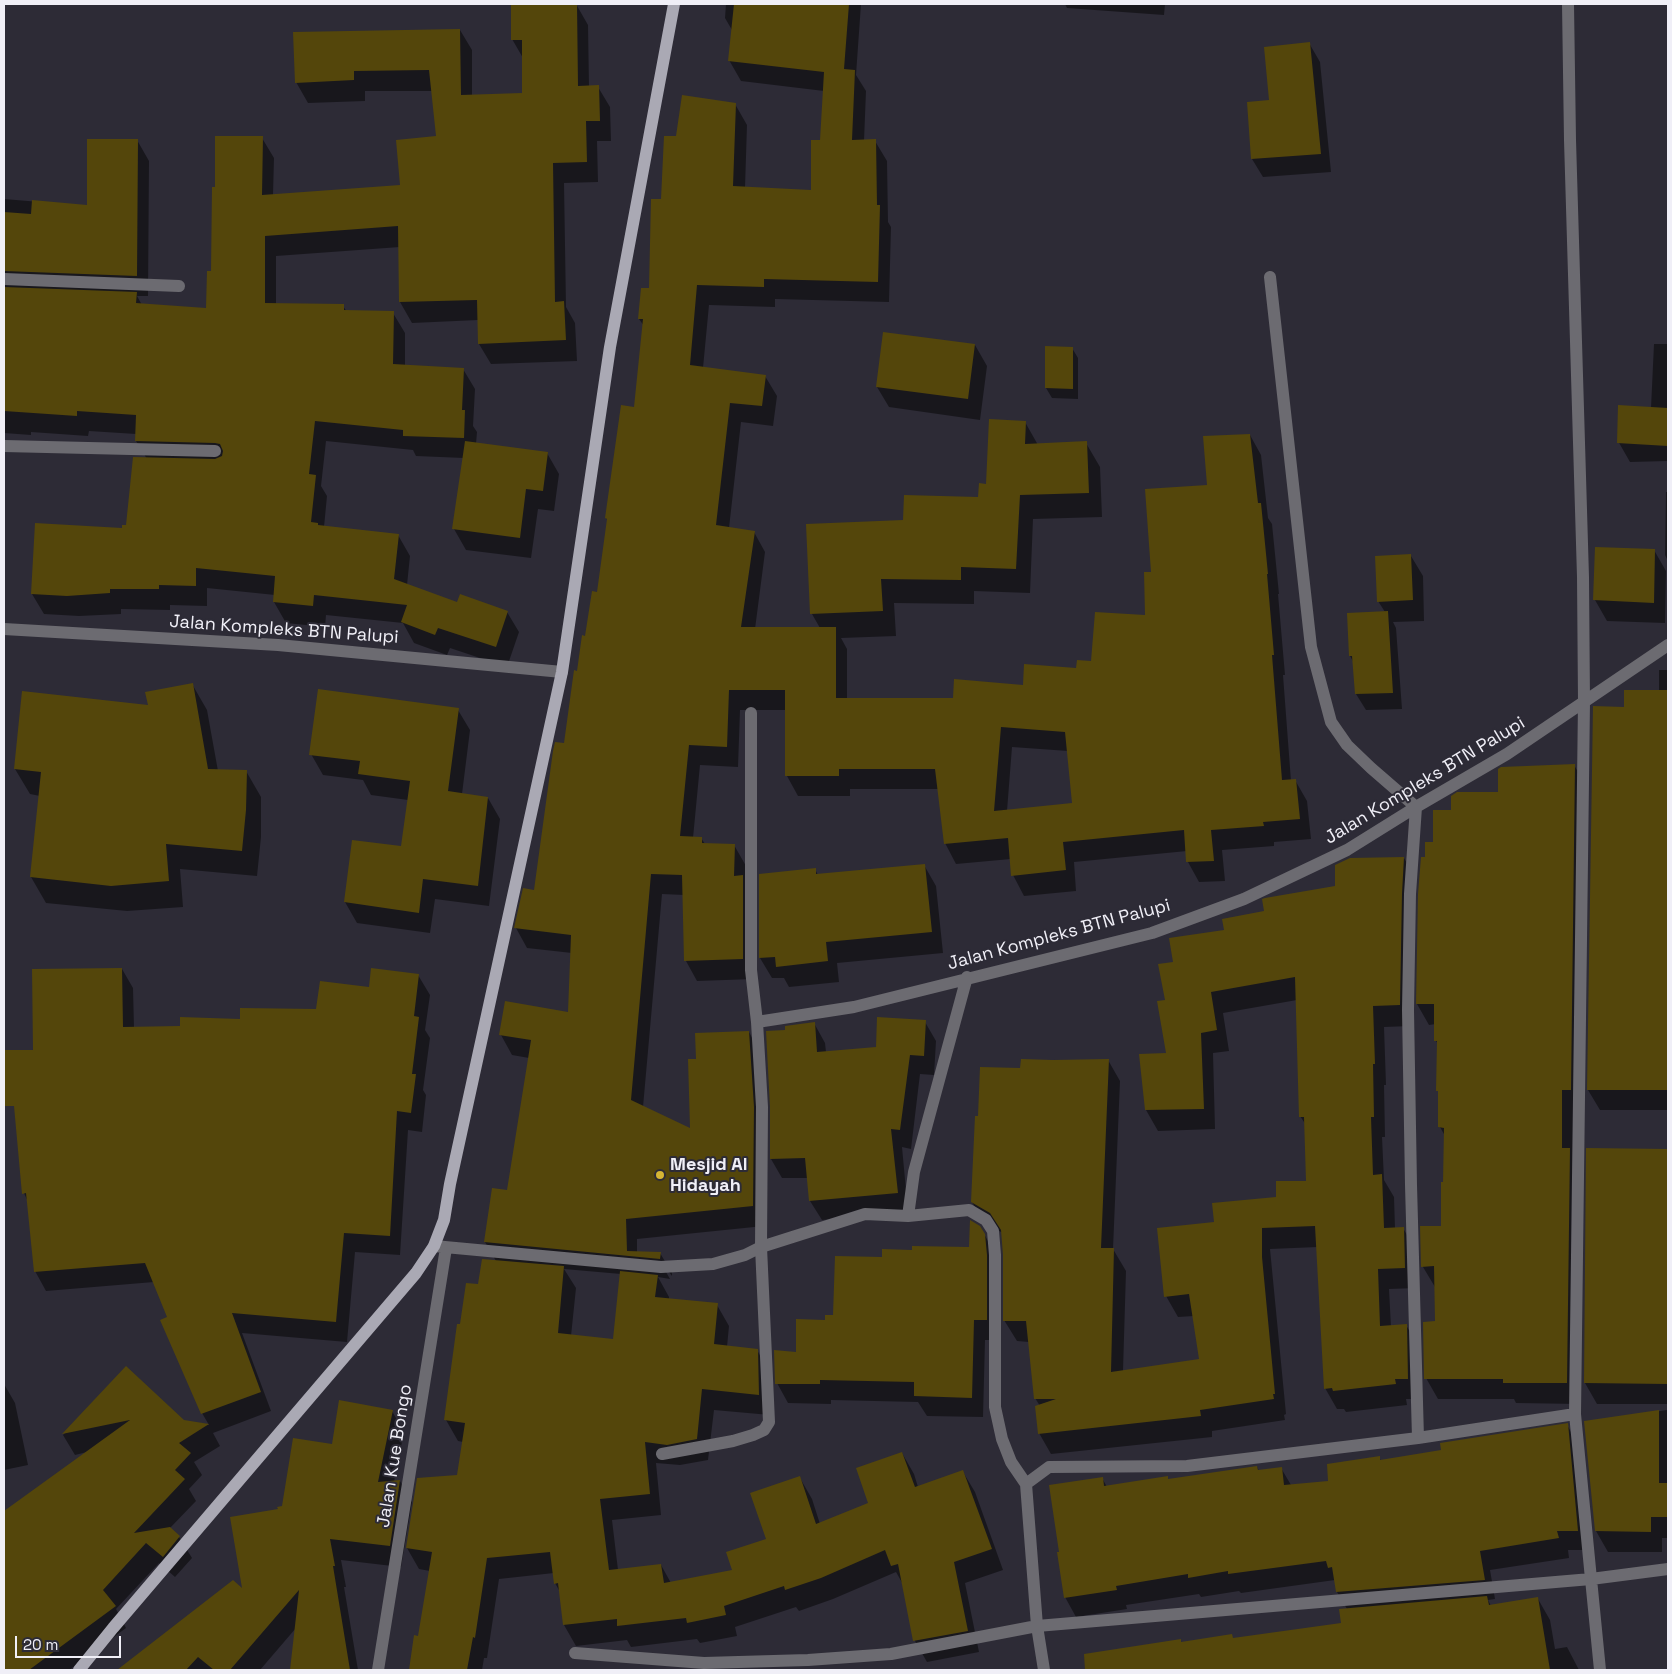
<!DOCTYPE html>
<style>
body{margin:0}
#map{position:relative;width:1672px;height:1674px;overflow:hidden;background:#2d2b36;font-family:"Space Grotesk",sans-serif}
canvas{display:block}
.frame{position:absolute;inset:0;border:5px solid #f0eff7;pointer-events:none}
.scale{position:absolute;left:15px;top:1636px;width:106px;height:22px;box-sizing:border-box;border:2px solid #f0eff7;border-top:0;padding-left:6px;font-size:15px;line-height:18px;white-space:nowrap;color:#f0eff7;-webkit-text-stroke:4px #2d2b36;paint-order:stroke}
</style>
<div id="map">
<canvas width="1672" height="1674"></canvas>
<div class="frame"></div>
<div class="scale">20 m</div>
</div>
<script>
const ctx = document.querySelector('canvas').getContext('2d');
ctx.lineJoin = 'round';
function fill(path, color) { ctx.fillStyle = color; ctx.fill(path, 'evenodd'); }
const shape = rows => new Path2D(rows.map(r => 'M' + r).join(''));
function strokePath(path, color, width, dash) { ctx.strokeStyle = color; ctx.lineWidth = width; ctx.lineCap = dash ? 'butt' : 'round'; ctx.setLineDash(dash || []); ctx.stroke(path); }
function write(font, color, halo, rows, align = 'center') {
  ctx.font = font + ' "Space Grotesk",sans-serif'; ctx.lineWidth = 4; ctx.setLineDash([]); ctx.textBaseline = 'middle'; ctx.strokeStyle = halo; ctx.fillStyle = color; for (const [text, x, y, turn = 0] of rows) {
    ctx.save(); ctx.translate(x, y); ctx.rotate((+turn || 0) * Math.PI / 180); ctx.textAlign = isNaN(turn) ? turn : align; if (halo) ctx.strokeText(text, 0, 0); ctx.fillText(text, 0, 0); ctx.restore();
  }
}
fill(shape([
 [512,4,576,4,588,25,589,87,598,87,610,107,611,141,597,141,598,182,564,183,566,307,575,323,577,361,491,364,479,344,478,320,412,323,400,302,400,247,276,256,276,305,343,306,347,312,393,313,405,333,405,366,463,369,475,389,473,426,477,432,476,444,547,453,559,474,554,511,538,509,531,558,466,550,454,529,464,458,416,456,413,450,326,441,321,486,327,496,324,527,398,535,410,556,407,585,458,603,507,612,519,632,507,667,450,648,447,655,414,643,403,623,326,615,325,627,286,623,274,602,275,595,207,588,207,606,170,605,170,610,121,609,121,614,79,616,44,614,32,594,127,526,147,459,136,441,136,434,89,431,88,436,31,432,31,435,4,433,4,199,88,206,137,140,149,161,148,296,137,296,142,305,207,309,212,272,216,188,262,138,274,158,273,195,401,186,437,138,433,91,365,91,365,101,308,103,296,82,460,30,472,50,472,96,523,95,523,58,512,39],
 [726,4,861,4,856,75,866,91,864,141,875,141,887,161,888,222,891,227,889,302,775,299,775,307,709,305,703,368,765,376,777,396,773,426,741,422,729,528,754,532,765,552,755,629,820,628,812,614,807,526,905,521,979,498,1025,422,1038,445,1086,443,1100,467,1102,517,1033,519,1030,593,974,591,974,604,894,603,896,636,841,638,847,649,847,699,954,699,1024,686,1078,670,1093,663,1146,616,1152,573,1208,486,1250,435,1261,455,1268,518,1272,524,1279,594,1278,594,1285,675,1283,675,1291,781,1295,780,1307,801,1311,839,1274,842,1274,846,1222,850,1225,881,1199,882,1188,862,1187,851,1074,862,1076,891,1024,896,1013,875,1011,859,956,864,945,843,939,789,850,789,850,796,798,796,787,776,786,710,740,710,738,767,700,765,693,838,701,838,705,844,734,845,746,866,754,979,697,981,686,961,684,895,662,894,643,1107,691,1130,698,1060,749,1032,760,1053,764,1226,637,1239,637,1253,660,1253,672,1273,672,1276,669,1272,666,1272,670,1279,658,1277,669,1297,669,1300,717,1305,729,1326,727,1347,757,1350,769,1371,770,1415,714,1410,708,1460,680,1465,656,1463,661,1515,612,1520,618,1570,661,1565,671,1583,734,1571,768,1540,800,1478,812,1499,820,1524,870,1504,902,1453,914,1474,918,1487,963,1472,975,1492,1003,1570,965,1583,979,1652,927,1662,915,1641,904,1586,896,1572,833,1599,799,1611,796,1607,735,1627,737,1636,700,1643,697,1639,631,1647,627,1640,576,1646,564,1625,560,1592,555,1583,554,1573,499,1579,487,1658,484,1658,482,1670,410,1670,415,1636,419,1637,430,1571,419,1569,407,1548,418,1480,458,1476,463,1442,458,1441,446,1420,462,1326,479,1286,496,1261,485,1242,493,1189,508,1191,529,1058,512,1055,501,1035,570,1014,572,953,527,948,516,928,535,891,586,637,598,594,608,521,606,518,635,408,644,326,639,319,650,290,663,200,678,137,735,104,747,125,745,188,813,192,821,141,824,91,741,81,729,60,732,30,725,18],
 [1012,747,1068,751,1074,804,1007,811],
 [564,1269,621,1274,614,1341,571,1336,576,1288],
 [1065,4,1165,4,1164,15,1067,8],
 [1309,43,1320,62,1331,172,1263,177,1252,159],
 [1654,344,1668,344,1668,461,1630,462,1618,441,1651,408],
 [975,345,987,366,980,420,889,407,877,387],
 [1046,348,1072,348,1078,358,1078,399,1052,398,1046,388],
 [1666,492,1668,492,1668,561,1665,555],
 [1654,550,1666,571,1665,623,1607,621,1595,600],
 [1411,556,1423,576,1424,621,1393,622,1396,628,1402,709,1366,710,1356,694,1354,663,1350,656,1385,612,1378,601],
 [1659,670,1668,670,1668,1110,1600,1110,1588,1090,1625,708,1659,691],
 [192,684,207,710,218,771,246,771,261,797,261,837,257,876,180,869,183,907,127,911,46,903,31,877,40,796,30,794,15,769,149,707],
 [458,710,470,730,462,794,488,798,500,819,489,906,435,899,430,933,357,923,345,902,402,848,408,800,371,795,363,780,323,775,311,754],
 [1574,765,1586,786,1579,1404,1516,1403,1514,1399,1438,1399,1426,1378,1436,1322,1435,1287,1423,1267,1442,1227,1445,1136,1440,1127,1440,1095,1438,1091,1438,1044,1436,1041,1436,1024,1429,1025,1417,1004,1426,858,1453,811],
 [1404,858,1416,879,1411,1026,1384,1027,1386,1085,1384,1085,1385,1137,1382,1137,1384,1180,1394,1197,1395,1229,1403,1228,1415,1249,1417,1288,1389,1289,1391,1327,1406,1325,1418,1346,1420,1399,1406,1399,1407,1405,1346,1412,1344,1409,1337,1409,1325,1388,1318,1247,1270,1249,1286,1414,1284,1415,1285,1420,1212,1431,1212,1437,1051,1454,1039,1433,1040,1406,1035,1398,1029,1342,1017,1341,1004,1320,1003,1233,984,1223,972,1202,979,1117,1021,1070,1108,1060,1120,1081,1113,1249,1126,1271,1123,1371,1200,1360,1194,1316,1178,1317,1166,1296,1216,1224,1278,1198,1308,1182,1306,1125,1300,1116,1297,1000,1223,1013,1229,1051,1213,1053,1215,1129,1158,1131,1146,1110,1140,1055,1168,1054,1166,1001,1174,963,1225,931,1266,912,1336,887],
 [924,865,936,886,943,953,837,963,839,982,789,987,784,978,772,978,760,958,815,869,818,875],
 [122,969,133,988,134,1028,181,1027,317,1010,370,988,418,975,430,995,425,1030,430,1038,423,1090,426,1095,422,1132,408,1130,400,1255,355,1252,347,1342,242,1333,271,1411,213,1433,220,1446,194,1462,202,1475,189,1489,196,1501,170,1528,179,1537,192,1558,175,1577,159,1563,116,1609,126,1628,69,1670,4,1670,4,1560,12,1554,4,1535,4,1512,87,1452,75,1455,63,1435,126,1368,183,1421,209,1425,202,1413,169,1318,154,1282,46,1291,35,1271,28,1202,24,1193,34,1051],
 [925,1022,936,1041,934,1075,920,1074,911,1149,902,1147,908,1212,822,1220,810,1201,808,1178,782,1178,771,1159,787,1031,814,1023,825,1043,826,1052,877,1048],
 [1588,1150,1668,1150,1668,1538,1662,1538,1662,1552,1608,1552,1596,1531,1585,1422,1667,1410,1667,1404,1597,1404,1585,1383],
 [984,1234,996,1255,998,1340,985,1340,983,1417,927,1416,918,1402,831,1400,831,1404,788,1403,777,1383,797,1354,826,1321,835,1316,883,1259,913,1251,970,1248],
 [4,1384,15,1403,28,1465,4,1470],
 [392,1411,404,1432,394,1482,400,1481,412,1502,401,1567,341,1560,346,1587,344,1587,358,1670,291,1670,296,1628,260,1670,119,1670,233,1582,244,1591,279,1510,283,1507,333,1445],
 [1567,1425,1578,1444,1589,1550,1568,1550,1569,1558,1490,1570,1495,1599,1488,1600,1491,1606,1538,1599,1550,1620,1555,1649,1567,1647,1579,1670,1090,1670,1087,1655,1180,1640,1182,1643,1234,1639,1342,1624,1347,1609,1337,1592,1335,1580,1241,1593,1239,1591,1201,1597,1199,1594,1126,1605,1127,1609,1076,1617,1065,1597,1102,1478,1107,1487,1167,1478,1168,1480,1257,1467,1259,1471,1281,1468,1291,1485,1330,1483,1379,1457,1381,1461,1443,1451]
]), '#0007');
fill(shape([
 [511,4,577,4,578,86,599,85,600,121,586,121,587,162,553,163,555,302,564,301,566,340,478,344,477,300,399,302,398,226,265,236,265,303,344,304,344,310,394,311,393,364,464,368,462,410,465,410,464,438,403,436,403,430,315,421,309,474,316,475,311,522,318,523,318,525,399,534,394,579,457,602,460,594,508,611,496,647,438,628,435,635,401,622,407,605,314,595,313,606,273,602,275,576,196,568,196,586,159,585,159,589,110,589,110,593,67,596,31,594,35,523,122,528,122,525,126,525,133,457,215,459,222,456,223,451,220,444,215,443,135,441,136,415,77,411,77,416,4,411,4,287,137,292,136,303,206,308,207,271,211,271,212,187,215,187,215,136,263,136,262,195,400,185,396,140,436,136,429,70,354,71,354,80,295,83,293,32,460,29,461,95,522,93,522,40,511,40],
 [734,4,849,4,844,69,855,70,852,140,876,139,877,205,880,205,878,282,764,279,764,287,697,285,690,365,766,375,762,406,730,403,716,525,755,531,741,627,836,627,836,698,953,698,954,679,1023,685,1024,664,1076,668,1077,660,1091,661,1095,612,1145,615,1144,572,1151,572,1145,489,1207,485,1203,436,1250,434,1258,503,1261,503,1268,574,1267,574,1274,655,1272,655,1282,780,1296,779,1300,819,1263,822,1264,826,1211,830,1214,861,1186,862,1184,830,1063,842,1066,870,1011,876,1008,838,944,844,935,769,839,769,839,776,785,776,785,690,729,690,727,747,689,745,680,836,702,837,702,843,735,844,734,876,743,875,743,959,684,961,682,875,651,874,631,1100,690,1128,688,1059,696,1059,695,1033,749,1031,754,1107,753,1206,626,1219,627,1251,661,1252,660,1259,484,1242,492,1188,507,1190,531,1040,499,1035,505,1001,568,1012,571,935,514,928,523,888,534,890,553,751,555,742,564,743,574,670,577,671,582,635,585,636,592,591,597,592,607,519,605,518,621,405,634,407,643,319,638,319,641,288,649,288,651,199,661,199,664,136,676,136,682,95,736,103,733,186,811,190,811,140,820,140,824,72,728,61],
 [1001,727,1065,732,1072,803,994,811],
 [1310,42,1321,154,1251,159,1247,102,1269,100,1264,47],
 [87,139,138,139,137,276,4,271,4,212,31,214,32,200,87,205],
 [883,332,975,344,968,399,876,387],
 [1045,346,1073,347,1073,389,1045,388],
 [1618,405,1668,408,1668,446,1617,443],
 [989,419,1026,421,1025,444,1087,441,1089,493,1020,495,1016,569,961,567,961,580,881,579,883,611,810,614,806,524,903,520,904,495,978,497,979,483,986,484],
 [465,441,548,452,543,491,526,489,520,538,452,529],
 [1595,547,1655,549,1654,603,1593,600],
 [1411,554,1413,600,1377,602,1375,556],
 [1388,611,1393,693,1355,694,1352,656,1349,656,1347,613],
 [193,683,208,769,247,770,246,810,242,851,166,844,169,881,111,886,30,877,41,772,14,769,22,691,148,705,145,692],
 [318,689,459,708,448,791,488,797,478,886,423,879,419,913,344,902,352,840,401,846,410,781,358,774,360,761,309,755],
 [1624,690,1668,690,1668,1090,1587,1090,1593,706,1624,707],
 [1575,764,1571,1090,1562,1090,1562,1148,1570,1148,1567,1383,1503,1383,1503,1379,1424,1379,1423,1322,1435,1321,1434,1266,1421,1267,1420,1226,1441,1226,1441,1182,1443,1182,1444,1128,1438,1127,1438,1091,1436,1091,1437,1041,1434,1041,1434,1004,1416,1004,1418,894,1421,857,1425,857,1425,842,1433,842,1433,810,1451,810,1451,796,1457,792,1498,792,1498,769,1501,767],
 [1404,857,1402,894,1400,1005,1373,1006,1375,1064,1373,1064,1374,1117,1371,1117,1373,1175,1382,1174,1384,1228,1404,1227,1405,1268,1378,1269,1380,1326,1407,1324,1408,1379,1395,1379,1396,1384,1333,1391,1332,1388,1324,1389,1315,1226,1262,1228,1262,1257,1275,1394,1273,1394,1274,1399,1200,1410,1201,1416,1038,1434,1035,1406,1056,1399,1034,1399,1026,1321,1003,1321,1003,1255,1001,1230,990,1213,971,1202,975,1116,978,1116,980,1067,1020,1068,1021,1059,1053,1060,1109,1059,1101,1248,1114,1248,1111,1372,1199,1359,1189,1294,1164,1297,1157,1228,1214,1222,1212,1203,1276,1197,1276,1181,1306,1181,1304,1117,1299,1117,1295,977,1211,992,1217,1030,1201,1033,1204,1109,1145,1110,1139,1054,1166,1053,1157,1001,1165,1000,1158,964,1173,962,1169,938,1224,930,1222,919,1264,911,1262,899,1265,898,1335,886,1335,865,1350,858],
 [925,864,932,932,826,942,828,961,776,967,775,957,759,958,759,874,816,868,816,874],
 [122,968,123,1027,180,1026,180,1017,240,1019,240,1008,316,1009,320,981,369,987,371,968,419,974,414,1016,419,1017,412,1074,416,1074,411,1113,397,1111,390,1236,344,1233,336,1322,232,1313,261,1392,201,1414,160,1320,167,1317,145,1263,34,1272,26,1193,22,1194,14,1106,4,1106,4,1050,33,1050,32,969],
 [877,1017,926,1020,924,1056,910,1055,900,1130,891,1129,898,1193,809,1201,805,1158,770,1159,770,1107,766,1031,785,1030,785,1026,815,1022,817,1052,876,1047],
 [1586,1148,1668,1149,1668,1384,1584,1383],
 [970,1220,980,1226,985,1234,987,1255,987,1320,974,1320,972,1398,914,1396,914,1382,820,1380,820,1384,775,1384,774,1350,796,1352,796,1319,825,1320,825,1315,833,1315,835,1256,882,1257,882,1249,912,1250,912,1246,969,1247],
 [482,1259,564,1266,558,1333,613,1339,620,1271,658,1275,655,1297,718,1303,714,1344,758,1349,759,1395,702,1389,697,1439,667,1445,645,1442,650,1494,600,1499,609,1570,661,1564,664,1583,732,1570,726,1552,766,1539,750,1493,800,1476,816,1524,868,1503,856,1468,902,1452,915,1487,963,1470,992,1549,954,1562,968,1631,913,1641,898,1564,891,1566,885,1550,821,1578,785,1590,784,1586,724,1606,726,1615,687,1623,686,1618,617,1626,617,1619,563,1625,558,1583,554,1584,550,1552,487,1558,475,1638,473,1637,467,1670,409,1670,414,1635,418,1636,432,1552,406,1548,417,1478,457,1475,465,1423,444,1420,457,1324,460,1324,466,1283,478,1284],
 [126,1366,184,1420,209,1424,179,1443,191,1453,175,1470,185,1479,134,1533,170,1527,180,1536,163,1557,146,1543,103,1590,116,1606,29,1670,4,1670,4,1511,130,1420,62,1434],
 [339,1400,393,1410,378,1482,400,1480,390,1546,330,1539,335,1566,333,1566,350,1670,290,1670,299,1590,230,1670,214,1670,198,1657,186,1670,117,1670,233,1580,242,1588,230,1517,278,1509,277,1507,282,1506,293,1438,332,1444],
 [1659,1410,1659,1483,1668,1483,1668,1517,1651,1517,1651,1532,1595,1531,1584,1421],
 [1568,1423,1578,1531,1557,1531,1559,1538,1480,1551,1485,1580,1336,1592,1332,1567,1328,1568,1326,1561,1228,1574,1228,1571,1188,1578,1188,1574,1116,1586,1117,1590,1064,1598,1057,1552,1059,1552,1049,1485,1103,1477,1104,1486,1168,1476,1168,1479,1257,1466,1258,1470,1282,1467,1284,1485,1328,1481,1327,1464,1380,1456,1380,1460,1441,1450,1440,1443],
 [1487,1596,1489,1605,1538,1597,1550,1670,1085,1670,1084,1654,1181,1639,1181,1642,1232,1634,1233,1638,1341,1623,1339,1609]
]), '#54460b');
strokePath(shape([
 [1270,277,1311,647,1331,722,1347,745,1371,768,1416,807,1410,894,1408,1010,1411,1185,1418,1438],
 [4,279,179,286],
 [4,446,215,451],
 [4,629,278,645,562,672],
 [751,713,751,970,757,1022,854,1007,1152,933,1244,899,1347,850,1416,807,1507,754,1668,645],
 [908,1216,914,1172,967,977],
 [434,1246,661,1267,713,1264,745,1255,761,1247,865,1214,908,1216,969,1210,986,1220,993,1231,995,1255,995,1407,1002,1439,1011,1462,1026,1484,1037,1626,1044,1670],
 [662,1454,733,1441,753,1435,764,1430,769,1422,761,1247,762,1107,757,1022],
 [1026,1484,1049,1467,1187,1466,1418,1438,1575,1414],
 [575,1653,704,1663,808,1660,891,1654,1037,1626,1591,1579,1575,1414,1584,702,1583,577,1570,140,1568,4],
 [378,1670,446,1248],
 [1600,1670,1591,1579,1668,1569]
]), '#6c6b71', 12);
strokePath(shape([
 [79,1670,113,1628,416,1273,434,1246,444,1220,450,1184,562,672,610,347,674,4]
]), '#aaa9b4', 12);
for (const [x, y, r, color] of [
 [660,1175,5,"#d5b534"]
]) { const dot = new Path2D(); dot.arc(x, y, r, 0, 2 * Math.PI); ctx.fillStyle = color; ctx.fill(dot); strokePath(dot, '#2d2b36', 2); }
write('18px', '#f0eff7', '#2d2b36', [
 ["Jalan Kompleks BTN Palupi",284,630,4],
 ["Jalan Kompleks BTN Palupi",1425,781,-31],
 ["Jalan Kompleks BTN Palupi",1059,935,-15],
 ["Jalan Kue Bongo",395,1456,-81]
]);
write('bold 18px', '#f0eff7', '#2d2b36', [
 ["Mesjid Al",670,1165],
 ["Hidayah",670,1186]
], 'left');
</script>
